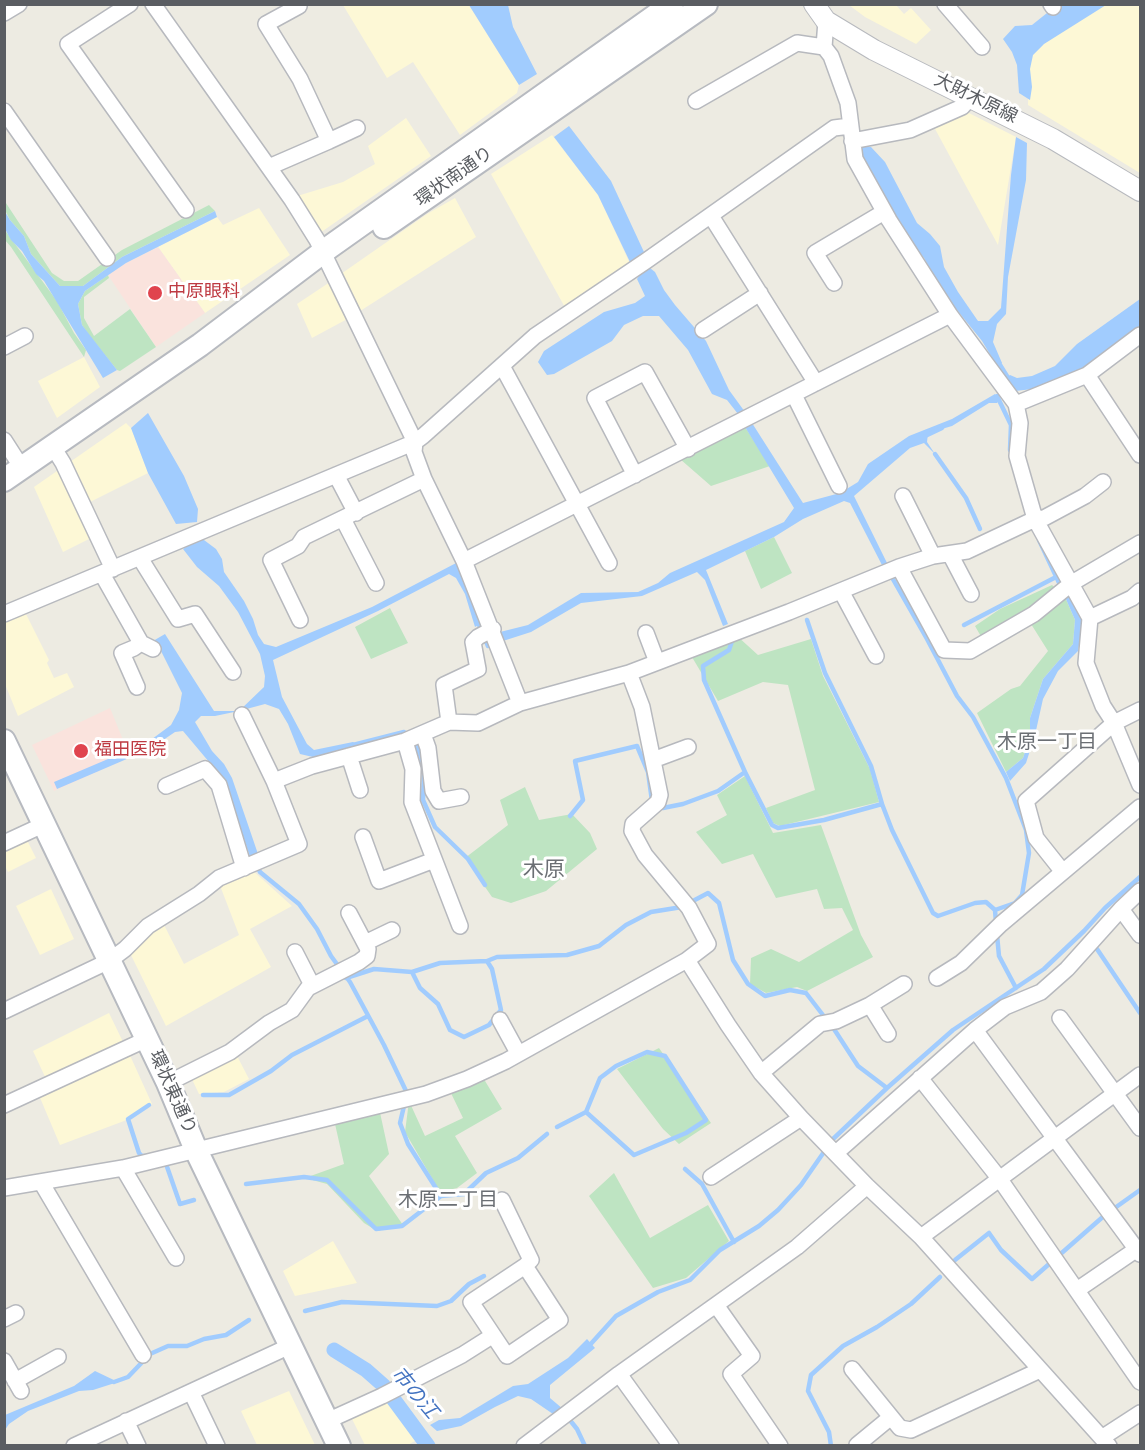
<!DOCTYPE html>
<meta charset="utf-8">
<style>
body{margin:0}
#map{position:relative;width:1145px;height:1450px;overflow:hidden;background:#edebe2;font-family:Overpass,sans-serif}
canvas{display:block}
.frame{position:absolute;inset:0;border:6px solid #5a5d62;pointer-events:none}
</style>
<div id="map">
<canvas width="1145" height="1450"></canvas>
<div class="frame"></div>
</div>
<script>
const ctx = document.querySelector('canvas').getContext('2d');
ctx.lineJoin = 'round';
function fill(path, color) { ctx.fillStyle = color; ctx.fill(path, 'evenodd'); }
const shape = rows => new Path2D(rows.map(r => 'M' + r).join(''));
function strokePath(path, color, width, dash) { ctx.strokeStyle = color; ctx.lineWidth = width; ctx.lineCap = dash ? 'butt' : 'round'; ctx.setLineDash(dash || []); ctx.stroke(path); }
function write(font, color, halo, rows, align = 'center') {
  ctx.font = font + ' Overpass,"Noto Sans JP",sans-serif'; ctx.lineWidth = 6; ctx.setLineDash([]); ctx.textBaseline = 'middle'; ctx.strokeStyle = halo; ctx.fillStyle = color; for (const [text, x, y, turn = 0] of rows) {
    ctx.save(); ctx.translate(x, y); ctx.rotate((+turn || 0) * Math.PI / 180); ctx.textAlign = isNaN(turn) ? turn : align; if (halo) ctx.strokeText(text, 0, 0); ctx.fillText(text, 0, 0); ctx.restore();
  }
}
fill(shape([
 [343,5,469,5,519,85,517,93,460,135,413,62,387,78],
 [849,5,896,5,904,14,911,8,931,30,916,44,865,17],
 [1097,5,1140,5,1140,173,1028,105,1029,54],
 [967,112,1016,137,998,245,934,127],
 [406,118,431,156,317,235,294,197,343,182,375,164,368,146],
 [552,135,598,195,632,268,567,311,491,174],
 [455,198,476,237,357,313,338,276,427,214],
 [259,208,290,255,205,313,158,247,217,217,223,225],
 [333,280,351,317,312,338,297,304],
 [84,357,100,387,57,418,38,381],
 [126,423,131,428,148,473,82,506,95,536,63,552,34,487],
 [24,610,49,660,47,663,54,678,67,673,74,687,18,716,5,684,4,618],
 [25,836,36,858,8,872,5,866,5,846],
 [251,869,292,906,250,929,271,967,166,1026,128,949,162,921,184,964,239,935,219,883],
 [51,889,74,939,40,955,16,906],
 [109,1013,125,1046,47,1081,33,1051],
 [128,1051,152,1104,124,1121,60,1145,38,1093],
 [235,1052,249,1079,224,1092,199,1094,190,1075],
 [333,1241,357,1283,295,1296,283,1271],
 [289,1391,315,1445,257,1445,241,1411],
 [388,1397,418,1439,408,1445,365,1445,350,1415]
]), '#fdf8d6');
fill(shape([
 [158,247,205,313,156,347,108,275,126,263],
 [110,708,130,757,54,791,32,745]
]), '#fae3dd');
fill(shape([
 [4,200,52,273,64,281,78,281,122,250,209,205,215,211,122,257,83,286,60,286,31,254,24,236,10,220,5,210],
 [4,229,57,301,74,333,86,350,84,357,11,247,5,240],
 [108,275,109,278,84,297,84,318,94,336,130,309,156,347,120,371,117,370,88,334,82,325,78,304,85,291],
 [745,427,770,466,711,486,680,459],
 [774,537,792,573,761,589,745,551],
 [1052,585,1065,597,1075,620,1073,644,1043,679,1030,718,1030,737,1023,758,1006,772,977,713,1011,689,1020,686,1048,651,1026,616,983,640,975,626,1000,609],
 [390,608,408,643,371,659,355,627],
 [736,635,758,655,811,639,823,676,870,769,879,802,780,826,773,823,766,808,815,790,788,685,763,682,718,701,689,652],
 [745,776,773,833,821,825,861,935,873,957,807,991,797,987,766,993,750,984,751,958,771,949,799,962,853,930,842,908,824,909,817,889,776,898,753,854,722,864,696,832,727,815,717,795],
 [525,787,539,820,572,814,590,833,597,849,546,891,511,903,492,897,465,858,508,825,500,800],
 [659,1048,711,1123,679,1144,663,1129,617,1069],
 [482,1076,502,1109,455,1136,477,1173,457,1188,440,1192,405,1132,409,1101,425,1136,463,1118,449,1089],
 [379,1108,389,1154,369,1176,403,1225,377,1231,364,1223,327,1184,305,1178,344,1164,333,1115],
 [614,1173,650,1238,708,1205,729,1241,686,1278,653,1288,589,1196]
]), '#bee4c2');
fill(shape([
 [469,5,508,5,513,27,537,74,519,85],
 [1057,5,1106,5,1044,44,1033,55,1030,69,1032,87,1030,100,1019,93,1017,65,1012,52,1003,39,1015,26,1032,25],
 [569,126,611,181,644,252,630,262,598,195,554,137],
 [1016,137,1027,143,1026,180,1008,277,1006,314,997,324,993,342,1002,363,997,366,982,341,944,294,924,258,888,212,861,158,861,146,871,147,885,162,917,223,930,234,940,246,944,267,958,292,978,321,988,321,1001,308,1011,175],
 [4,210,10,220,24,236,31,254,60,286,83,286,122,257,215,211,217,217,126,263,85,291,78,304,82,325,117,370,103,378,44,281,36,274,22,251,11,240,5,229],
 [650,268,655,272,664,290,675,305,706,341,729,390,745,412,738,414,727,400,712,394,688,350,659,316,643,316,624,325,612,341,554,374,547,375,538,362,544,351,604,312,635,303,645,296,637,279,641,273],
 [1140,299,1140,327,1095,361,1062,380,1042,388,1015,391,1005,379,1010,375,1017,378,1032,376,1055,366,1077,344],
 [995,394,1000,399,997,403,989,403,952,426,928,433,927,442,935,454,924,443,910,448,854,496,888,565,883,567,850,503,844,501,803,519,774,537,706,570,728,624,723,626,705,580,697,572,642,596,581,603,531,632,503,641,500,632,528,625,581,593,638,592,658,583,670,573,784,522,794,508,745,427,752,423,803,503,840,493,858,482,868,464,909,436,952,419],
 [148,413,184,476,198,509,197,522,176,524,148,473,131,428],
 [200,537,216,549,222,559,224,572,244,601,253,619,258,635,264,644,276,647,372,607,458,562,480,613,480,624,475,627,465,594,456,578,449,574,378,611,273,660,282,697,307,744,314,750,353,742,356,744,352,750,313,757,300,754,288,724,279,709,265,704,239,711,215,716,201,716,195,722,212,751,224,764,232,778,258,854,250,857,225,781,183,731,175,732,150,749,57,789,54,782,148,742,171,725,179,710,182,693,161,651,153,641,165,634,214,711,239,711,264,687,265,676,260,654,238,612,219,586,197,567,183,549],
 [1067,594,1076,603,1083,622,1078,651,1058,671,1043,699,1035,735,1026,763,1010,781,1006,772,1023,758,1030,737,1030,718,1043,679,1073,644,1075,620,1065,597],
 [587,1339,595,1348,550,1385,550,1398,563,1409,553,1414,531,1399,518,1396,495,1407,461,1426,437,1431,430,1425,439,1420,460,1418,513,1386,528,1384,568,1358],
 [95,1371,118,1382,93,1390,79,1391,28,1411,9,1424,5,1430,5,1415,74,1386]
]), '#a1ccfe');
strokePath(shape([
 [997,360,1010,381],
 [997,396,1011,425,1010,450],
 [923,437,942,428],
 [935,454,966,498,980,529],
 [1039,540,1061,587],
 [890,574,927,639,957,696,973,717,1006,778,1026,830,1029,853,1022,895,1015,903,995,910,996,923],
 [477,620,488,646,492,643],
 [807,620,825,673,871,766,882,804],
 [964,625,1056,577],
 [349,746,404,732,418,749,423,763],
 [745,772,772,825,778,828,824,820,882,804,892,830,933,913,938,916,975,903,986,902,995,910],
 [424,774,423,800,435,827,468,859,485,885],
 [659,806,663,808,683,804,718,791,745,772,704,680,703,666,729,650,732,641],
 [570,816,583,800,575,761,637,746,648,772,652,801],
 [257,865,260,872,299,904,317,929,331,956,350,982,384,1045,407,1093],
 [691,902,708,893,719,903,733,960,748,984,765,996,790,990,806,993,826,1019],
 [997,935,999,956,1016,988],
 [1097,949,1140,1013],
 [412,972,420,988,438,1004,450,1030,464,1037,489,1025,501,1010,492,969,487,961],
 [346,978,374,969,412,972,440,963,487,961,497,957,567,955,599,946,626,925,651,912,682,907],
 [832,1026,858,1066,887,1088],
 [203,1095,229,1095,271,1071,292,1055,368,1016],
 [404,1106,400,1123,408,1144,441,1196],
 [557,1127,586,1112,600,1078,616,1066,647,1052,665,1056,706,1120,686,1133,634,1155,586,1112],
 [145,1156,142,1156,139,1153,128,1119,149,1105],
 [165,1161,180,1204,194,1200],
 [685,1169,702,1184,734,1242],
 [246,1184,304,1177,327,1180,376,1229,402,1226,441,1196,464,1194,486,1173,518,1158,547,1134],
 [955,1260,989,1233,1001,1250,1032,1279,1105,1215,1140,1190],
 [305,1311,342,1302,437,1306,451,1301,469,1284,484,1276],
 [588,1347,616,1316,658,1292,690,1280,720,1250,759,1226,778,1210,801,1185,833,1139,887,1088,953,1030,1044,969,1084,931,1105,908,1140,877],
 [114,1382,128,1377,150,1354,168,1346,187,1346,204,1339,226,1335,249,1320],
 [569,1419,577,1429,585,1446],
 [831,1446,829,1432,808,1391,811,1375,843,1346,877,1327,911,1304,940,1277]
]), '#a1ccfe', 4.5);
strokePath(shape([
 [334,1350,366,1370,383,1385,428,1446]
]), '#a1ccfe', 15);
const minor = shape([
 [130,4,68,44,186,210],
 [153,4,292,200,317,240,415,442,414,452,424,479,464,561,520,703,629,673,789,612,899,567,933,556,967,551,1035,519,1044,518,1085,496,1103,482],
 [945,4,982,47],
 [1051,4,1053,7],
 [4,13,19,4],
 [826,21,824,47,831,56,848,103,855,159,889,220,950,315,1016,404,1020,423,1017,456,1035,519,1090,618,1086,663,1103,706,1114,723,1140,785],
 [696,101,797,43,824,47],
 [4,111,107,258],
 [329,141,357,128],
 [852,141,910,130,962,107,970,98],
 [269,167,329,141,300,79,266,24,299,6,298,4],
 [711,216,816,383],
 [834,283,815,253,884,212],
 [703,330,760,293],
 [4,347,25,336],
 [502,366,609,563],
 [1087,375,1140,455],
 [794,395,839,486],
 [1016,404,1087,375,1140,335],
 [4,440,22,468],
 [53,447,63,463,113,569],
 [336,475,356,513],
 [635,475,595,398,645,372,688,449],
 [903,496,933,556],
 [343,519,376,583],
 [950,554,971,594],
 [140,558,178,619,195,614,233,672],
 [464,561,950,315],
 [899,567,944,650,970,651,1034,614,1072,583,1140,543],
 [102,574,141,643,153,649],
 [841,591,876,656],
 [4,614,415,442,423,436,535,336,646,261,834,128,850,126],
 [1090,618,1132,598,1140,591],
 [300,620,271,560,298,546,304,537,424,479],
 [646,633,657,662],
 [629,673,642,707,660,795,658,802,633,824,632,831,645,855,689,908,708,944,687,960],
 [137,687,122,653,134,648,141,643],
 [449,722,444,685,478,669,473,642,478,637,493,629],
 [423,734,428,748,433,791,439,801,461,797],
 [405,741,413,769,412,802,460,926],
 [349,756,360,790],
 [653,760,688,747],
 [274,781,312,766,405,741,449,722,478,723,520,703],
 [166,786,205,769,219,785,244,868],
 [363,837,379,881,434,860],
 [4,843,45,824],
 [1063,872,1036,838,1026,801,1114,723,1140,710],
 [1121,909,1140,935],
 [365,943,392,930],
 [295,952,312,985],
 [937,978,961,963,1001,924,1140,807],
 [870,1005,888,1034],
 [4,1011,109,961,125,949,148,926,199,894,219,878,299,844,274,781,242,715],
 [1060,1018,1140,1128],
 [500,1020,518,1053],
 [975,1030,1140,1254],
 [761,1073,820,1024,836,1021,870,1005,904,984],
 [920,1078,999,1178,1140,1382],
 [168,1083,230,1052,269,1023,292,1010,308,988,359,962,367,956,368,949,349,913],
 [4,1105,147,1039],
 [836,1153,975,1030,1005,1007,1041,992,1067,969,1121,909,1140,891],
 [123,1168,176,1258],
 [711,1177,801,1118],
 [41,1182,143,1355],
 [4,1188,123,1168,426,1094,467,1079,506,1061,687,960,728,1025,761,1073,801,1118,867,1186,921,1237,1109,1446],
 [502,1200,531,1260,525,1266,471,1302,507,1356,560,1320,525,1266],
 [921,1237,1140,1075],
 [1077,1290,1137,1249],
 [716,1305,752,1356,731,1374,780,1446],
 [4,1319,16,1313],
 [4,1361,21,1391],
 [852,1369,900,1428,911,1430,1040,1370],
 [619,1374,671,1446],
 [15,1381,58,1357],
 [191,1392,217,1446],
 [126,1421,138,1446],
 [327,1421,382,1396,462,1355,492,1336],
 [1103,1437,1140,1413],
 [857,1445,891,1417],
 [74,1446,292,1345],
 [524,1446,619,1374,797,1247,867,1186]
]);
const tertiary = shape([
 [814,4,826,21,874,50,1053,139,1140,191]
]);
const secondary = shape([
 [384,227,706,4],
 [4,480,200,345,331,246,672,4],
 [4,741,168,1083,196,1150,339,1446]
]);
strokePath(minor, '#b7b9be', 18);
strokePath(tertiary, '#b7b9be', 22);
strokePath(secondary, '#b7bac0', 26);
strokePath(minor, '#fff', 15);
strokePath(tertiary, '#fff', 20);
strokePath(secondary, '#fff', 22);
for (const [x, y, r, color] of [
 [155,293,8,"#e0444e"],
 [81,751,8,"#e0444e"]
]) { const dot = new Path2D(); dot.arc(x, y, r, 0, 2 * Math.PI); ctx.fillStyle = color; ctx.fill(dot); strokePath(dot, '#fff', 2); }
write('18px', '#5a5d62', '#fff', [
 ["大財木原線",975,100,26],
 ["環状南通り",455,178,-35],
 ["環状東通り",171,1093,66]
]);
write('18px', '#be3a42', '#fff', [
 ["中原眼科",168,293],
 ["福田医院",94,751]
], 'left');
write('20px', '#6b6f74', '#fff', [
 ["木原一丁目",1047,744],
 ["木原二丁目",448,1202]
]);
write('italic 20px', '#4474c1', '#fff', [
 ["市の江",413,1394,50]
]);
write('21px', '#6b6f74', '#fff', [
 ["木原",544,872]
]);
</script>
